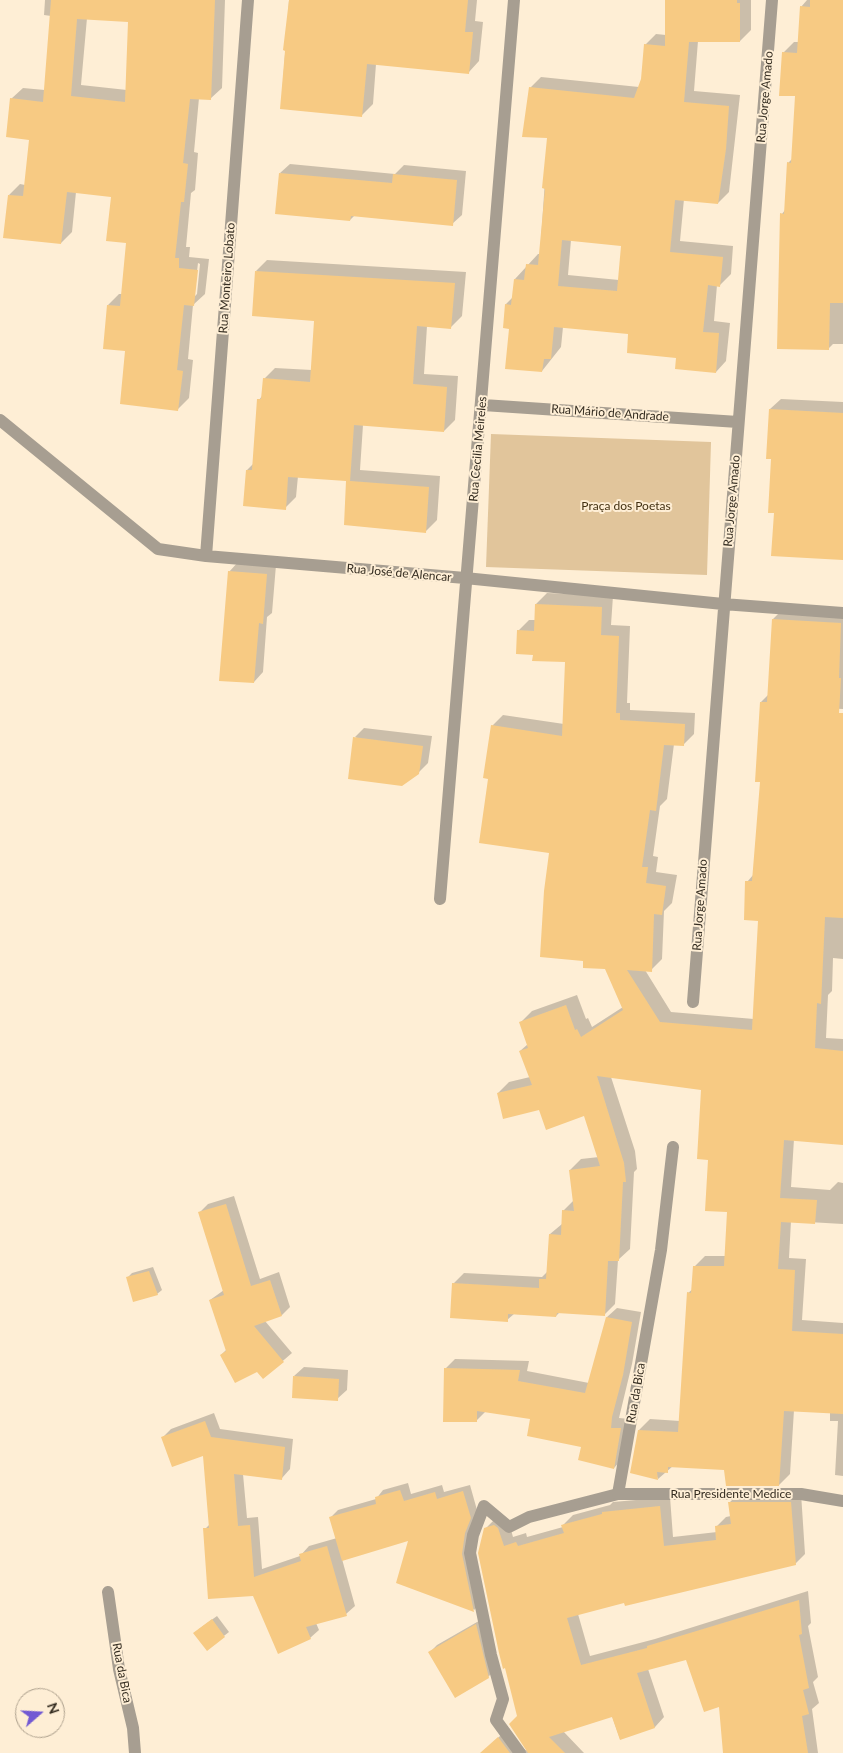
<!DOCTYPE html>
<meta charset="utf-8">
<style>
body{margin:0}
#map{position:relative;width:843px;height:1753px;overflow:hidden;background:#feeed5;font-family:Lato,sans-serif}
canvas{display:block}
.north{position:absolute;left:15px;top:1688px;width:50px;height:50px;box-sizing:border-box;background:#feeed5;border:1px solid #ada08d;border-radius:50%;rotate:71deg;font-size:14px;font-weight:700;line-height:20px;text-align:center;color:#342c20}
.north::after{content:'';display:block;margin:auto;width:18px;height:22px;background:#7259d3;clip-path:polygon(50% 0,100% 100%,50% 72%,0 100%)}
</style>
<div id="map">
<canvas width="843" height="1753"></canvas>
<div class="north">N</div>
</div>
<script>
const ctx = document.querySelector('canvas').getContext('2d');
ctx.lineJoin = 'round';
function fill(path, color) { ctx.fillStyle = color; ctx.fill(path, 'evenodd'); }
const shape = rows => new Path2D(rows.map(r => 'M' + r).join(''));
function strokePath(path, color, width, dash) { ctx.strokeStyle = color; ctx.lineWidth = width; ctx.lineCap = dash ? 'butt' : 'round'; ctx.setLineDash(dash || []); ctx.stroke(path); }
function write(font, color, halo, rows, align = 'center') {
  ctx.font = font + ' Lato,sans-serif'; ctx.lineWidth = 4; ctx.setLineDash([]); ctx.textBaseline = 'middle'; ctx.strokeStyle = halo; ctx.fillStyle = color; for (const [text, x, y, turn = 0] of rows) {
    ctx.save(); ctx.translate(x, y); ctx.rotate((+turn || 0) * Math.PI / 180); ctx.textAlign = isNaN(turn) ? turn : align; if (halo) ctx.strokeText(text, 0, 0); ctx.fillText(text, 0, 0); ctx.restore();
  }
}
fill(shape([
 [491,434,711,442,707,575,486,567]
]), '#e1c59b');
fill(shape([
 [45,0,225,0,222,88,210,99,199,98,194,152,198,153,195,190,191,193,186,247,190,247,189,257,209,259,205,294,193,305,188,359,193,360,189,398,178,409,127,350,108,305,119,294,122,294,128,242,112,196,76,192,72,232,61,243,9,195,20,184,25,185,30,139,11,99,23,88,45,90,51,16,44,15],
 [87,18,130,21,127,90,81,85],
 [198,263,200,264,197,294,194,297],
 [289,0,477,0,475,21,483,22,479,61,469,72,376,64,373,104,362,115,281,108],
 [667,0,751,0,751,30,740,41,698,41,694,91,740,95,729,192,718,203,684,199,680,241,733,246,731,274,720,285,717,285,714,321,730,323,726,361,716,372,677,357,630,333,563,327,561,347,542,371,510,327,506,304,513,297,515,279,538,254,540,254,548,136,530,88,541,77,639,87,642,80,645,45,656,34,666,35],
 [571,240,623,245,619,280,568,275],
 [807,0,843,0,843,344,833,344,828,349,782,214,785,210,788,163,793,158,797,95,783,53,794,42,799,42,801,7],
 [290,164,395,174,404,165,466,171,462,215,452,224,355,215,350,220,280,173],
 [267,260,466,272,462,316,451,327,427,326,424,374,458,376,455,420,444,431,363,425,360,470,440,476,437,520,426,531,348,480,298,476,296,497,285,508,247,470,254,463,259,400,262,396,264,379,275,368,312,370,316,320,256,271],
 [781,399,843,402,843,559,775,512,770,409],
 [238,562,276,565,272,613,267,617,263,672,254,682,229,572],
 [547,593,613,596,611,625,630,626,627,703,630,703,630,710,695,713,694,734,683,745,674,744,667,799,660,806,653,856,658,857,656,872,677,875,672,903,664,911,662,959,651,970,645,970,671,1012,754,1019,759,920,747,882,754,874,761,781,761,702,769,694,773,619,784,608,843,612,843,709,818,708,843,756,843,959,833,958,832,991,828,995,826,1038,843,1039,843,1144,794,1139,791,1187,830,1190,838,1182,843,1183,843,1224,791,1221,789,1258,806,1259,802,1320,843,1323,843,1476,835,1475,838,1421,830,1421,830,1412,794,1410,790,1474,779,1485,725,1469,673,1466,658,1479,639,1430,650,1419,680,1421,688,1293,693,1289,694,1267,705,1256,726,1256,728,1211,709,1158,703,1089,611,1077,635,1151,637,1169,634,1172,630,1249,618,1260,615,1304,604,1315,560,1312,556,1316,514,1314,507,1320,453,1284,464,1273,542,1277,547,1272,550,1234,562,1224,563,1211,574,1200,570,1170,581,1159,599,1157,585,1114,539,1109,498,1093,509,1082,530,1077,520,1051,528,1044,521,1022,532,1011,577,995,586,1019,588,1018,592,1027,623,1007,606,968,584,959,550,852,489,778,492,726,503,715,564,724,566,661,534,654,518,631,529,620,535,620,536,604],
 [364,728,432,736,428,763,418,773,355,737],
 [234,1196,260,1279,279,1272,290,1307,282,1315,265,1321,292,1353,263,1378,257,1370,221,1355,227,1349,210,1300,224,1290,199,1213,208,1204],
 [153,1267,162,1290,157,1294,127,1278,132,1273],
 [617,1308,641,1312,632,1364,619,1418,630,1419,623,1458,614,1468,583,1446,532,1418,486,1411,476,1421,445,1369,455,1359,529,1361,527,1371,589,1383,607,1317],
 [304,1367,348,1370,347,1390,337,1399,294,1376],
 [214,1413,220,1429,293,1439,290,1469,282,1478,243,1474,247,1518,258,1517,262,1569,300,1556,309,1546,337,1538,331,1517,338,1510,376,1499,383,1490,408,1483,411,1494,442,1485,444,1492,470,1485,477,1510,472,1525,481,1603,474,1610,410,1539,342,1559,355,1606,346,1614,316,1623,319,1630,310,1638,254,1595,205,1529,210,1524,204,1454,162,1438,171,1429],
 [739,1493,801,1493,805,1554,795,1564,625,1601,578,1614,590,1656,655,1639,808,1591,811,1623,808,1626,818,1677,813,1682,819,1703,812,1709,818,1753,724,1753,720,1706,687,1658,648,1669,664,1717,655,1727,620,1739,612,1716,563,1731,584,1753,481,1753,509,1728,523,1749,529,1751,519,1716,485,1529,495,1519,508,1519,513,1537,526,1533,527,1537,563,1527,563,1525,573,1515,610,1505,613,1502,670,1497,673,1537,717,1532,716,1527,726,1517,731,1516,729,1503],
 [217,1616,229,1632,207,1649,199,1629],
 [484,1618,496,1669,488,1677,430,1652,437,1645]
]), '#0003');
fill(shape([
 [51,0,215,0,211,100,190,99,183,163,188,164,184,202,181,202,175,258,179,258,179,268,198,270,194,306,184,305,177,370,183,371,178,411,120,404,125,351,103,349,107,305,120,306,126,243,106,241,111,197,67,192,61,244,3,238,8,195,23,196,29,140,6,137,10,98,43,102],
 [77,19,128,22,125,102,71,96],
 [289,0,468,0,465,32,473,32,469,74,367,64,362,117,280,109,285,51,283,50],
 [665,0,737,0,737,3,740,3,740,42,689,42,684,102,729,106,726,149,718,204,675,200,670,252,723,257,720,287,708,285,703,332,719,333,716,373,675,369,676,358,627,353,628,334,554,327,551,359,544,359,542,372,505,369,509,329,503,328,505,304,511,305,514,279,524,280,526,264,538,265,545,189,542,188,547,138,522,137,529,87,634,98,641,79,644,44,665,46],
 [562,240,621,246,617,291,558,286],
 [810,0,843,0,843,303,830,303,829,350,777,349,780,213,784,214,787,162,791,163,795,96,779,96,782,52,797,53,800,6,810,7],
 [279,173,392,183,393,174,457,180,453,226,351,216,350,221,275,214],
 [255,271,455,283,451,329,417,326,413,384,447,387,444,432,354,425,350,481,429,487,426,533,344,525,346,481,288,477,286,510,243,506,246,470,252,470,257,399,261,399,263,378,310,382,314,321,252,316],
 [769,409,843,413,843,560,771,556,774,513,768,513,771,459,766,459],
 [228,571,267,574,263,624,259,623,254,683,219,681],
 [535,604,602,607,601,635,619,636,616,713,620,713,620,720,685,724,684,746,664,745,656,811,650,810,642,867,648,867,646,883,666,886,662,915,654,914,652,972,627,970,660,1022,752,1030,758,921,744,920,745,881,752,881,760,782,755,782,760,702,767,702,772,619,841,623,839,678,841,678,839,713,843,713,843,918,825,917,821,1004,817,1003,815,1048,843,1051,843,1145,784,1140,780,1198,817,1200,815,1224,781,1222,778,1269,795,1270,792,1331,843,1334,843,1414,784,1411,779,1486,726,1486,724,1470,668,1467,668,1473,657,1472,658,1480,630,1473,638,1430,678,1432,687,1292,691,1293,693,1266,724,1266,727,1212,705,1211,708,1160,697,1159,701,1090,597,1076,624,1163,626,1182,623,1182,619,1261,608,1261,605,1316,557,1313,556,1317,508,1314,508,1322,450,1318,452,1283,539,1288,539,1279,546,1279,549,1234,561,1235,562,1210,574,1211,569,1170,600,1166,584,1116,546,1130,539,1110,503,1119,497,1093,532,1085,519,1051,528,1048,519,1022,566,1005,575,1030,577,1029,581,1037,623,1010,605,969,583,968,583,961,540,957,544,891,549,853,479,843,488,779,483,778,491,725,562,736,565,662,532,661,533,655,516,654,517,630,534,631],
 [353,737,423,746,419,774,402,786,348,779],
 [226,1204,251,1286,270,1280,282,1316,254,1326,284,1362,263,1379,257,1372,235,1383,220,1355,226,1351,209,1300,224,1295,198,1212],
 [149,1271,158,1295,133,1302,126,1277],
 [606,1317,632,1322,623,1375,612,1417,611,1428,621,1428,614,1469,578,1460,581,1447,527,1436,530,1419,477,1411,477,1422,443,1422,444,1368,520,1370,518,1381,585,1393],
 [293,1376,339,1379,338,1401,292,1398],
 [205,1421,211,1437,285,1447,282,1480,234,1474,238,1526,250,1525,254,1577,301,1561,299,1554,327,1546,347,1616,306,1627,311,1639,278,1654,253,1596,208,1599,203,1528,209,1528,203,1456,172,1467,161,1437],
 [400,1490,404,1501,435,1492,437,1499,463,1491,471,1518,465,1533,462,1554,474,1612,396,1583,408,1541,342,1561,329,1517,376,1504,375,1497],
 [728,1502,791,1502,796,1565,625,1606,624,1603,567,1618,581,1665,647,1648,647,1646,799,1600,802,1634,799,1635,809,1688,803,1690,809,1714,802,1716,808,1753,723,1753,719,1707,704,1712,686,1660,637,1673,655,1728,620,1740,612,1717,549,1737,565,1753,528,1753,509,1724,517,1716,505,1668,503,1669,499,1653,478,1553,484,1528,494,1525,498,1528,504,1546,516,1542,518,1546,564,1533,561,1525,602,1514,602,1512,660,1506,664,1546,716,1540,715,1526,731,1524],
 [212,1619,225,1637,207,1651,193,1633],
 [476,1624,489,1678,455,1698,428,1652],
 [498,1737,510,1753,480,1753]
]), '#f7ca83');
strokePath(shape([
 [108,1592,119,1669,133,1728,135,1753],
 [520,1753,496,1720,503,1699,491,1655,470,1553,473,1535,484,1506,509,1527,529,1517,618,1494]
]), '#a79e91', 12);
strokePath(shape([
 [483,405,738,422],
 [0,420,158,549,206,556,465,578,723,604,843,613],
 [206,556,248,0],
 [440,899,514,0],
 [693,1002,772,0],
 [673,1147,661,1250,618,1494,801,1494,843,1501]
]), '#a79e91', 12);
write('12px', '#342c20', '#feeed5', [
 ["Rua Jorge Amado",765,97,-85],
 ["Rua Monteiro Lobato",227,278,-86],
 ["Rua Mário de Andrade",610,413,4],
 ["Rua Cecilia Meireles",478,449,-85],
 ["Rua Jorge Amado",732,501,-85],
 ["Rua José de Alencar",399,573,5],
 ["Rua Jorge Amado",700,905,-86],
 ["Rua da Bica",636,1393,-80],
 ["Rua Presidente Medice",731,1494],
 ["Rua da Bica",122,1673,79]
]);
write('12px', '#433112', '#feeed5', [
 ["Praça dos Poetas",626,506]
]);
</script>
